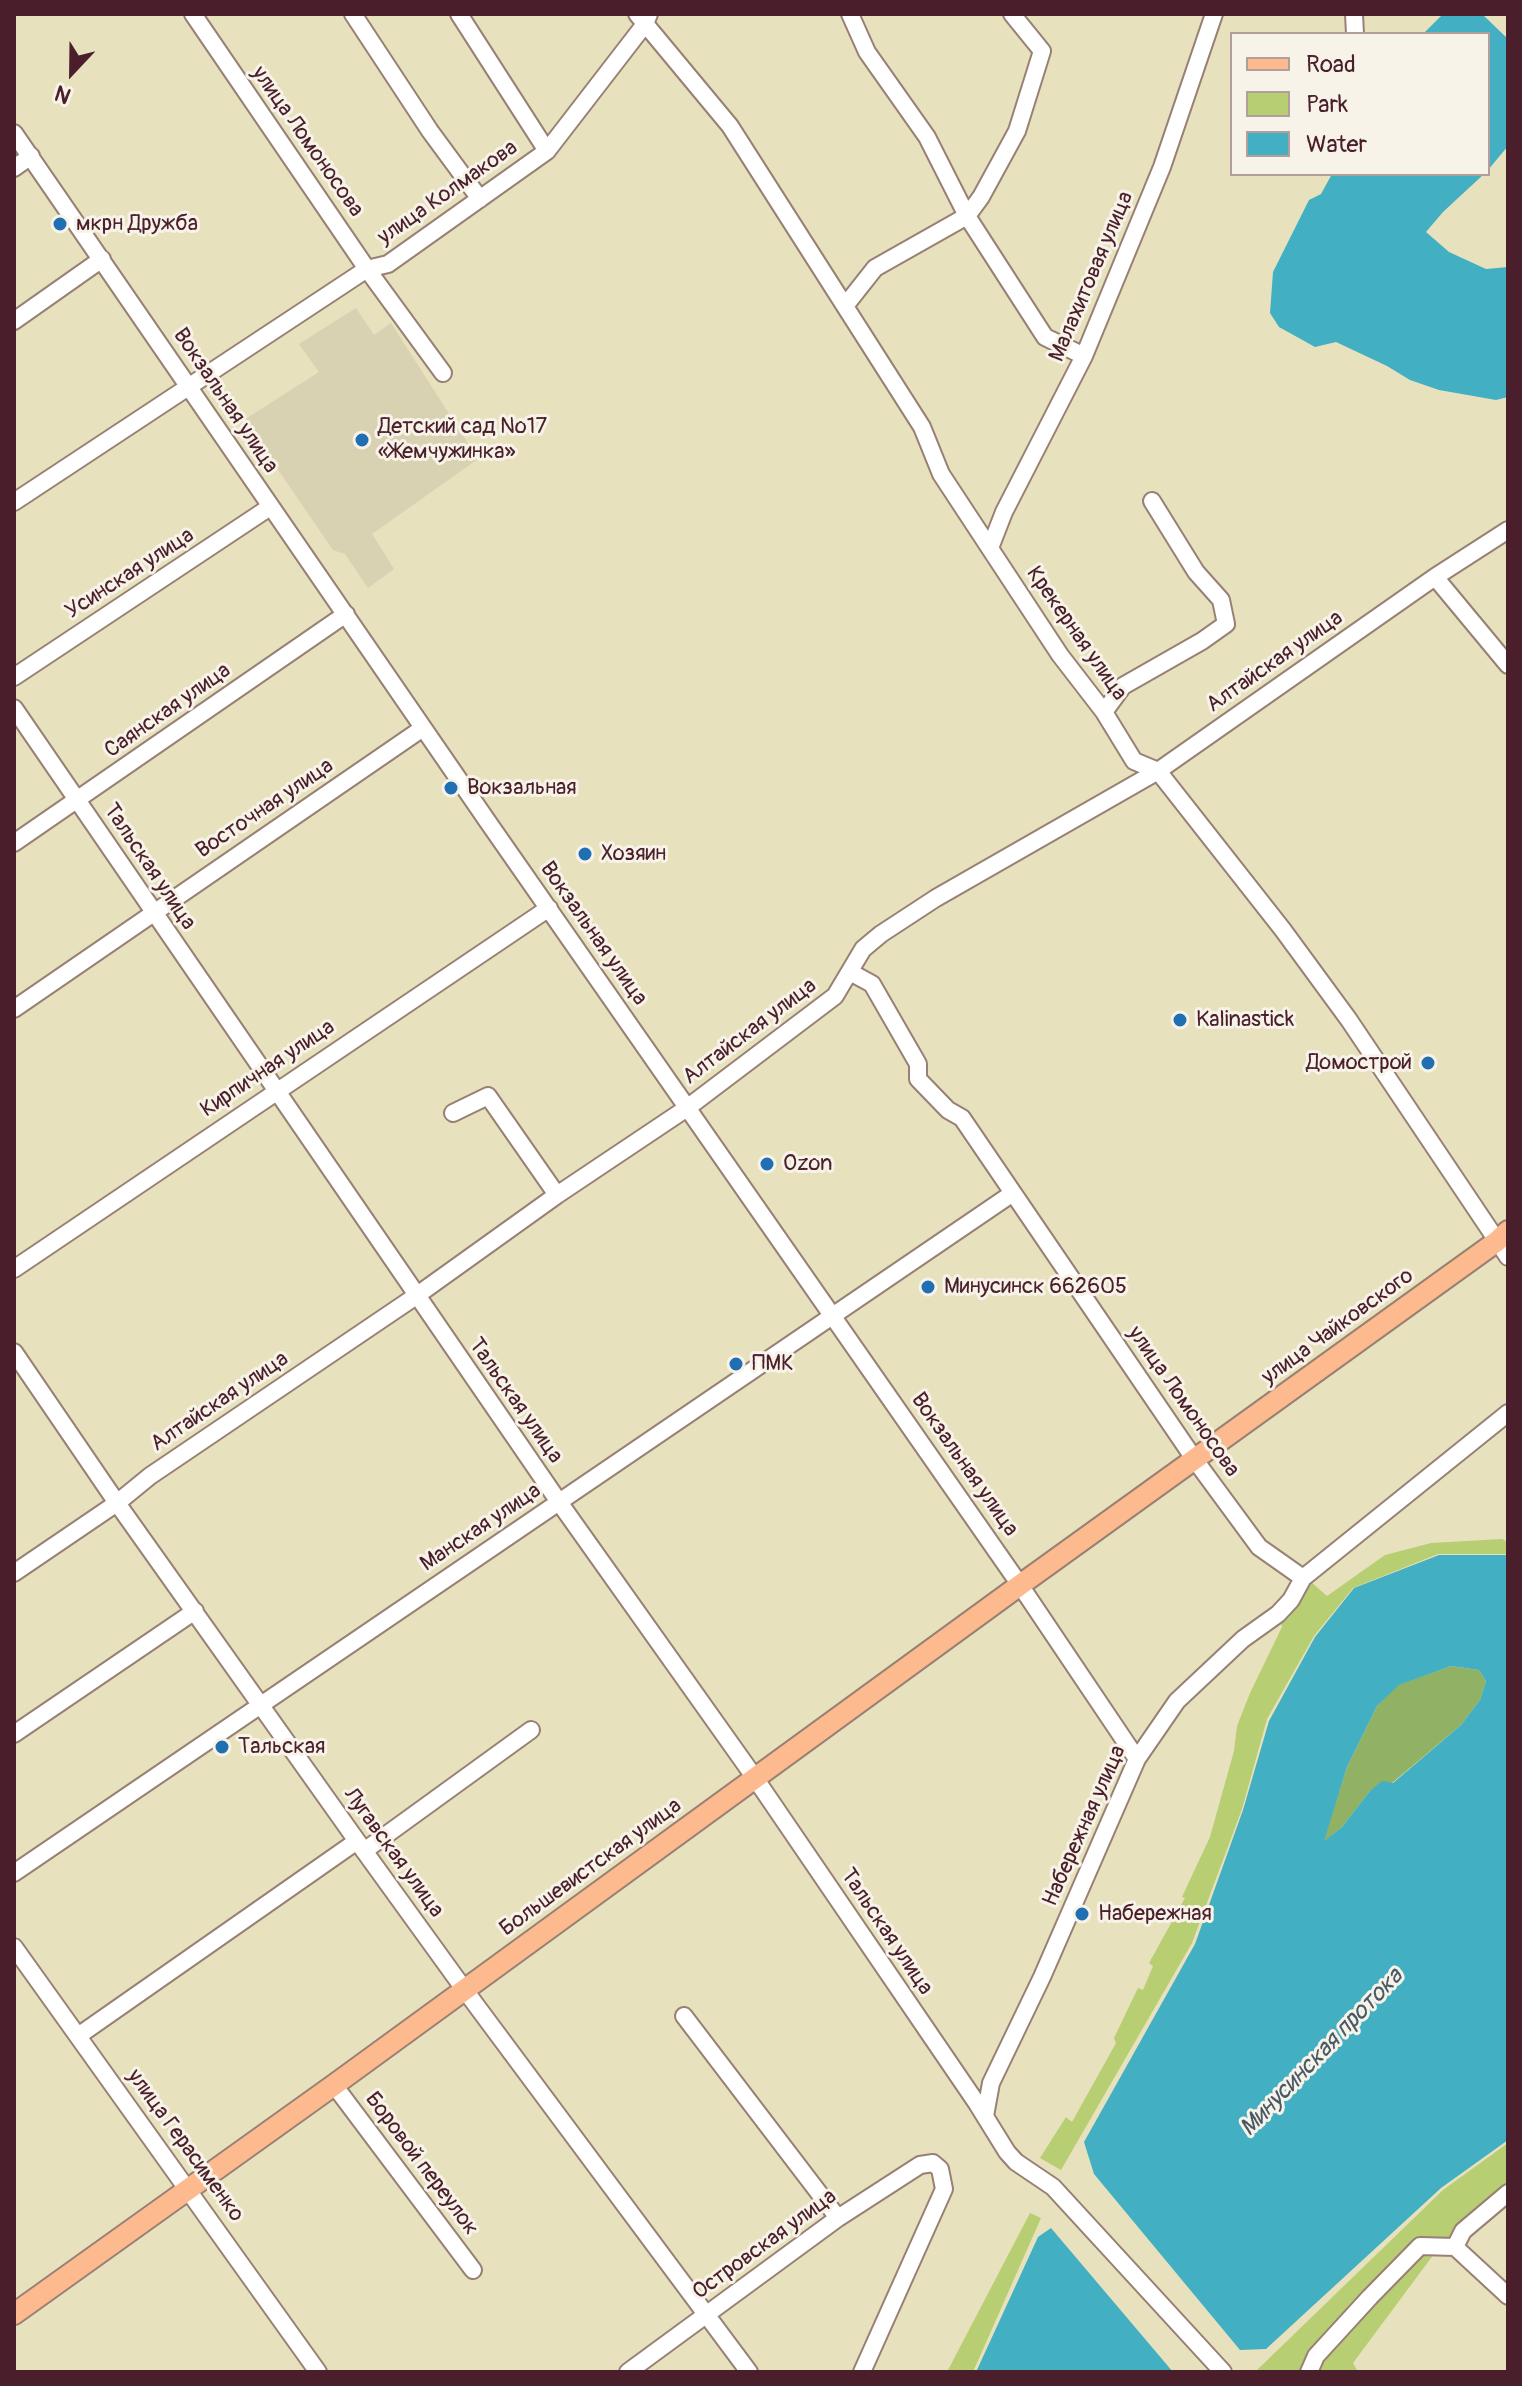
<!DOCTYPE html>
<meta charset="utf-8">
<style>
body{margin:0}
#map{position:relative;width:1522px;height:2386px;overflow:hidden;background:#e7e1be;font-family:Pangolin,sans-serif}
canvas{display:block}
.frame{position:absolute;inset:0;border:16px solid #4a1f2b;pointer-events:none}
.legend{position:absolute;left:1230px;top:32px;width:260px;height:144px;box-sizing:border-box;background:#f7f3e8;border:2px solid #b29e9c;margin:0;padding:10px 14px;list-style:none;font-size:24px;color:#4a1f2b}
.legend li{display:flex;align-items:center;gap:16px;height:40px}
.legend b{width:40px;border:2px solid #b29e9c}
.north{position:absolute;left:32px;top:32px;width:80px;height:80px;-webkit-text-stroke:6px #f7f3e8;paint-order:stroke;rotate:202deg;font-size:22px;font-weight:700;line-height:32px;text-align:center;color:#4a1f2b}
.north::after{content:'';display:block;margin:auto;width:28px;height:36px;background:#4a1f2b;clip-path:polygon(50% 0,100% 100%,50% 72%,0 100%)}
</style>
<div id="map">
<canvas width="1522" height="2386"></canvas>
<div class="frame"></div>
<ul class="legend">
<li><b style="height:10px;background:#fcba8e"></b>Road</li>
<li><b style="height:22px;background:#b7ce73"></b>Park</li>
<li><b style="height:22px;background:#43afc2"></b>Water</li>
</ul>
<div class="north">N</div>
</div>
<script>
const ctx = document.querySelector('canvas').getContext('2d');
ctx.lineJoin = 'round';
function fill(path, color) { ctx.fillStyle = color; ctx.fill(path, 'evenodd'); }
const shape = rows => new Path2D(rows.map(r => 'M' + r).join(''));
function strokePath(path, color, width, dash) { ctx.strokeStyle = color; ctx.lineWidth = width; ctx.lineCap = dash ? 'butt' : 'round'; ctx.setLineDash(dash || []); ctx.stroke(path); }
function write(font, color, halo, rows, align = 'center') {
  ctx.font = font + ' Pangolin,sans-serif'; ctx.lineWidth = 6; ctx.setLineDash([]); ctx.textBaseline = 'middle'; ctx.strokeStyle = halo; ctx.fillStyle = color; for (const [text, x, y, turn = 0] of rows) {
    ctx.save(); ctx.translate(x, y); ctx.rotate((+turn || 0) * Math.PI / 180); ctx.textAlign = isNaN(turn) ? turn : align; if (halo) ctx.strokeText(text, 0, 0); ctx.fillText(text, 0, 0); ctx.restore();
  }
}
fill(shape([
 [356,308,374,335,391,323,478,459,372,534,394,569,368,588,345,554,333,550,244,420,319,372,299,344]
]), '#d8d1b2');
fill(shape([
 [1502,1539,1508,1542,1508,1554,1438,1554,1353,1588,1314,1636,1267,1719,1242,1809,1192,1943,1061,2170,1040,2158,1066,2117,1072,2122,1116,2043,1114,2038,1138,1988,1143,1990,1153,1966,1149,1963,1185,1898,1182,1897,1210,1837,1234,1751,1237,1726,1250,1693,1282,1627,1280,1618,1311,1582,1327,1596,1385,1555,1431,1543],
 [1508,2143,1508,2183,1469,2215,1431,2258,1353,2363,1358,2372,1255,2372,1443,2190],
 [1030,2213,1041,2218,973,2372,947,2372]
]), '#b7ce73');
fill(shape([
 [1451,1666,1479,1670,1486,1681,1480,1700,1461,1725,1392,1783,1369,1792,1342,1827,1323,1842,1347,1767,1377,1706,1398,1685]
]), '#91b165');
fill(shape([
 [1443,14,1482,14,1508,39,1508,146,1488,170,1488,34,1423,34],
 [1332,174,1484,174,1443,212,1426,232,1449,252,1486,269,1508,267,1508,397,1496,400,1439,390,1410,380,1387,366,1336,342,1315,347,1279,327,1270,313,1273,272,1309,200,1321,194],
 [1439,1555,1508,1555,1508,2140,1441,2188,1266,2349,1240,2350,1094,2174,1084,2142,1195,1944,1243,1810,1269,1721,1315,1637,1354,1588],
 [1451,1666,1479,1670,1486,1681,1480,1700,1461,1725,1393,1783,1382,1781,1369,1792,1342,1827,1324,1841,1347,1767,1377,1706,1399,1685],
 [1051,2228,1173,2372,976,2372,1038,2237]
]), '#43afc2');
const minor = shape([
 [193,14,367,269,443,373],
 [353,14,430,131,480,199],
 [459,14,547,151],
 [637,14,730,126,922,427,941,474,1060,655,1104,712,1134,761,1158,771,1283,930,1349,1020,1508,1257],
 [850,14,867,52,927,137,967,216,1045,337,1084,356],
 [1354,14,1355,34],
 [14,133,488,822,1020,1585,1137,1759],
 [14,168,31,156],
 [845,306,875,268,967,216,981,197,1017,131,1042,51,1012,14],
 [14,321,102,259],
 [14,502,367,269,388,264,547,151,645,24,649,14],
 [990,548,1004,512,1084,356,1162,167,1214,14],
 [1435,577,1508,665],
 [14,677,270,507],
 [14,708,559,1502,755,1778,976,2102,1007,2152,1016,2162,1053,2187,1223,2372],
 [1104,712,1123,686,1202,641,1226,624,1221,600,1196,572,1152,501],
 [14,843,346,614],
 [850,972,872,984,918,1064,918,1079,948,1110,962,1118,1195,1460,1259,1547,1303,1578],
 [14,1009,423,728],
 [453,1113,488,1096,557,1195],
 [14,1269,549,908],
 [14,1352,117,1503,357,1841,464,1989,749,2372],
 [14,1573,117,1503,150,1476,416,1296,557,1195,687,1108,835,996,863,949,881,934,936,898,1158,771,1435,577,1508,530],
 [14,1734,195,1611],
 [364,1851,531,1730],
 [14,1873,1013,1193],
 [14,1947,318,2372],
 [684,2016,838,2218],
 [78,2036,357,1841],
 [334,2085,473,2270],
 [985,2116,991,2083,1042,1977,1137,1759,1177,1701,1243,1639,1278,1614,1291,1600,1303,1578,1508,1413],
 [1455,2247,1508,2296],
 [628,2372,838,2218,920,2165,933,2163,940,2169,944,2189,862,2372],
 [1309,2372,1316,2356,1370,2297,1420,2246,1455,2247,1463,2231,1508,2193]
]);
const major = shape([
 [14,2314,334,2085,1020,1585,1496,1242,1508,1231]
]);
strokePath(minor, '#988074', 20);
strokePath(major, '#988074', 24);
strokePath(minor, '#fff', 16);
strokePath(major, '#fcba8e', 20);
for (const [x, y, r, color] of [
 [60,224,8,"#1f6fb2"],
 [362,440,8,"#1f6fb2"],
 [451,788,8,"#1f6fb2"],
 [585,854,8,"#1f6fb2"],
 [1180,1020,8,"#1f6fb2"],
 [1428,1063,8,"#1f6fb2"],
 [767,1164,8,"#1f6fb2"],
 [928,1287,8,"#1f6fb2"],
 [736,1364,8,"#1f6fb2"],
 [222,1747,8,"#1f6fb2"],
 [1082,1914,8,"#1f6fb2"]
]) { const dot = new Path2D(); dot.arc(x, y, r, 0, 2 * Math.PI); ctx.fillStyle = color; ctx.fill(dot); strokePath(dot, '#f7f3e8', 3); }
write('22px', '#4a1f2b', '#f7f3e8', [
 ["улица Ломоносова",307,142,55],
 ["улица Колмакова",448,193,-35],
 ["Малахитовая улица",1092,277,-67],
 ["Вокзальная улица",225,401,56],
 ["Усинская улица",130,574,-33],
 ["Крекерная улица",1076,634,55],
 ["Алтайская улица",1275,662,-35],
 ["Саянская улица",168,711,-35],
 ["Восточная улица",265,809,-34],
 ["Тальская улица",149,867,56],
 ["Вокзальная улица",593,934,55],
 ["Алтайская улица",750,1032,-37],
 ["Кирпичная улица",268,1069,-34],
 ["улица Чайковского",1338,1327,-36],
 ["Тальская улица",515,1401,55],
 ["Алтайская улица",220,1402,-34],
 ["улица Ломоносова",1183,1402,55],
 ["Вокзальная улица",964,1465,55],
 ["Манская улица",481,1528,-34],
 ["Набережная улица",1085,1826,-66],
 ["Лугавская улица",393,1853,54],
 ["Большевистская улица",591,1868,-36],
 ["Тальская улица",886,1932,56],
 ["улица Герасименко",185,2146,54],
 ["Боровой переулок",421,2164,53],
 ["Островская улица",765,2245,-36]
]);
write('22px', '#4a1f2b', '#f7f3e8', [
 ["мкрн Дружба",76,224],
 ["Детский сад №17",378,427],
 ["«Жемчужинка»",378,452],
 ["Вокзальная",467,788],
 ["Хозяин",601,854],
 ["Kalinastick",1196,1020],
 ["Домострой",1412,1063,"right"],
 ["Ozon",783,1164],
 ["Минусинск 662605",944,1287],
 ["ПМК",752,1364],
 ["Тальская",238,1747],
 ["Набережная",1098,1914]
], 'left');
write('italic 24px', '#475967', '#f7f3e8', [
 ["Минусинская протока",1322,2053,-46]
]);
</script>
